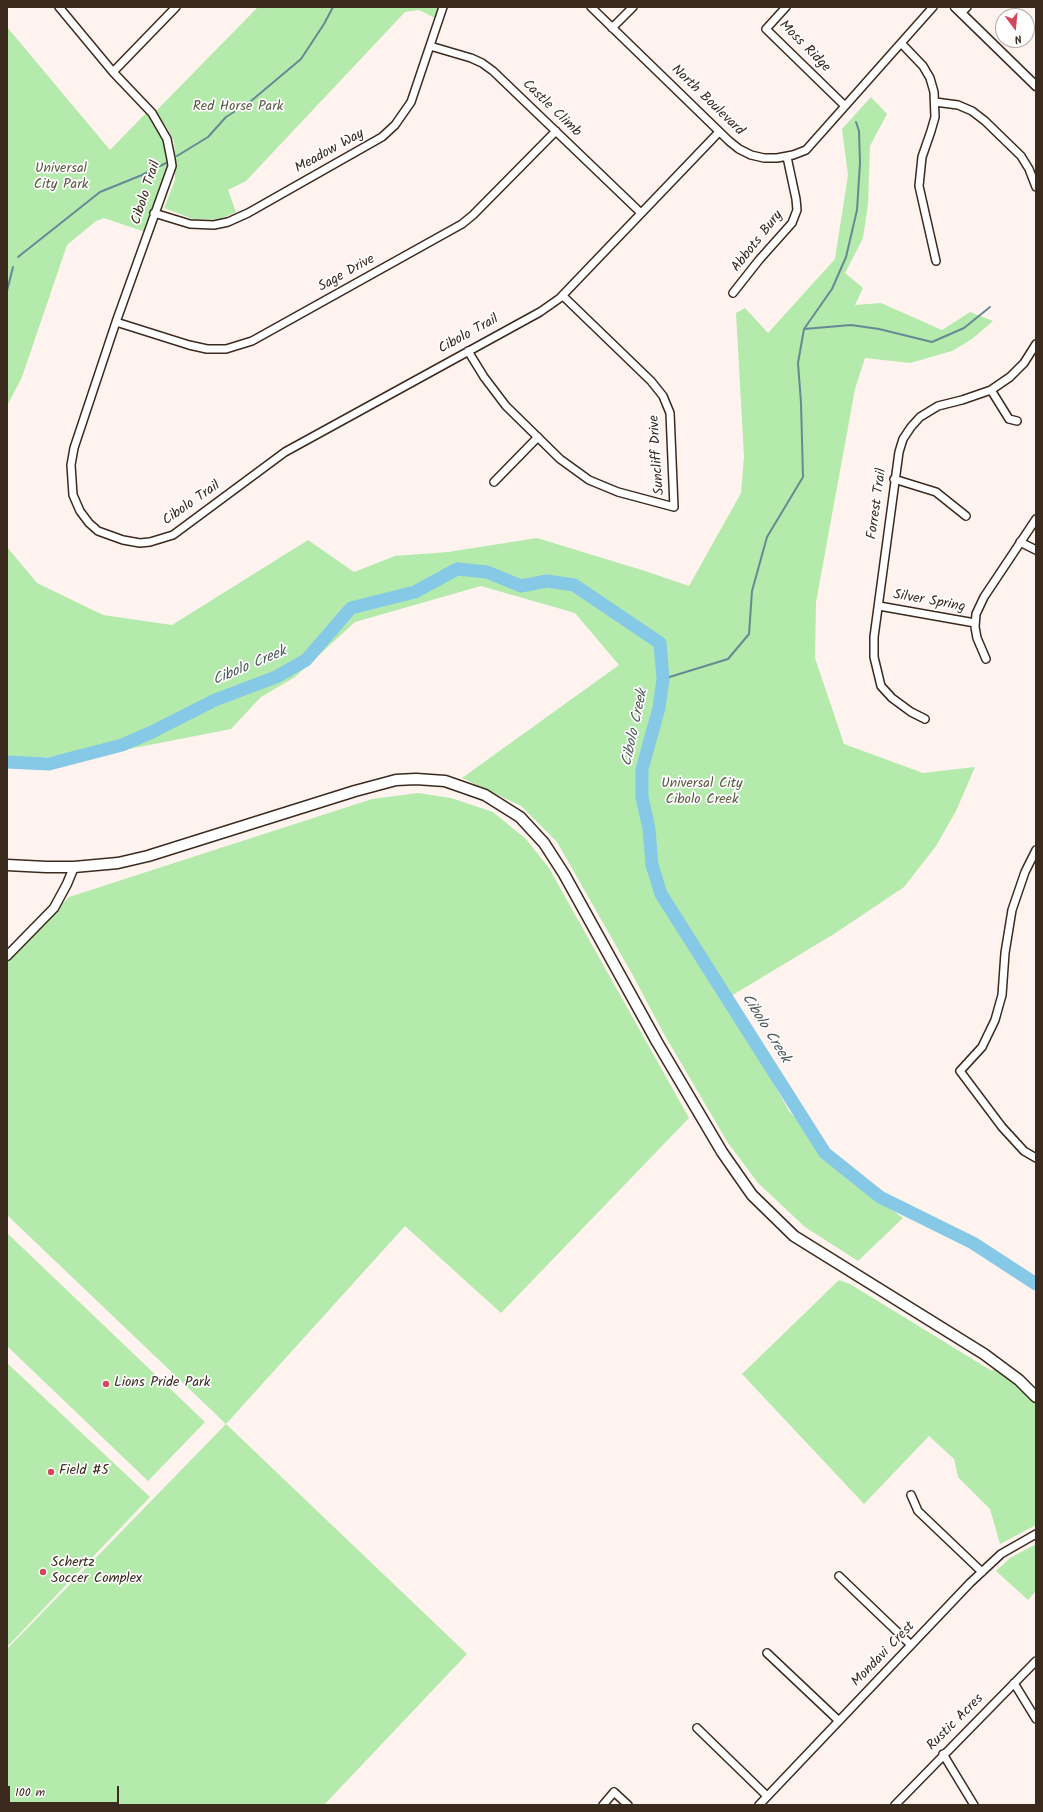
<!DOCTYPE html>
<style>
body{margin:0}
#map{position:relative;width:1043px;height:1812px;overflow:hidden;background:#fef3ef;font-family:Kalam,sans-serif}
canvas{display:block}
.frame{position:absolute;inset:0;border:8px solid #3b2a1e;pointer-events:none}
.north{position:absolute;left:995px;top:8px;width:40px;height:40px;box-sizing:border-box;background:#fff;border:1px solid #b1aaa5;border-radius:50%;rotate:164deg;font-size:11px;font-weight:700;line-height:16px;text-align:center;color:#3b2a1e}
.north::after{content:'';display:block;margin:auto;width:14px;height:18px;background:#d1495b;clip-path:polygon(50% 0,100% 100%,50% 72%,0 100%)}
.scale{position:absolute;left:8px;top:1786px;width:111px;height:18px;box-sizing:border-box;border:2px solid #3b2a1e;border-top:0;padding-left:5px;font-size:12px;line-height:14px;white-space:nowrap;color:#3b2a1e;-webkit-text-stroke:3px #fff;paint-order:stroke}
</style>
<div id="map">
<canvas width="1043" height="1812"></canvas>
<div class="frame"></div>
<div class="north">N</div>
<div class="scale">100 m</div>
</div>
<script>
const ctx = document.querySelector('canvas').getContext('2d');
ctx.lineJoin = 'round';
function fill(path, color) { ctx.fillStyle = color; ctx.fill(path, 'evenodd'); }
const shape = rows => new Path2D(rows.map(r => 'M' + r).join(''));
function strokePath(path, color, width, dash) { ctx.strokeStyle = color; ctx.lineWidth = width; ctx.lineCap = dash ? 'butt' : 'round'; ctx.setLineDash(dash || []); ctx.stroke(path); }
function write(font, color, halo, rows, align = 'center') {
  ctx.font = font + ' Kalam,sans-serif'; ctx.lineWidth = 3.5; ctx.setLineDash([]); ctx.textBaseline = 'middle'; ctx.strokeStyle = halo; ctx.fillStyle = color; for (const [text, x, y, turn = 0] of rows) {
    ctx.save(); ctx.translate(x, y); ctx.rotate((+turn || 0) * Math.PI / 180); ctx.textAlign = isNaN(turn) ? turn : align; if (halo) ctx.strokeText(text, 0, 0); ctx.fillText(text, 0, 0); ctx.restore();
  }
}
fill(shape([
 [258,7,439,7,435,18,419,10,405,12,246,181,228,190,236,212,219,220,193,219,164,208,175,180,175,153,174,141,166,126,155,112],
 [7,27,110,150,146,113,163,139,168,166,145,232,104,218,96,221,67,245,22,377,7,406],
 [871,97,887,114,870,146,868,204,863,238,845,273,863,288,855,305,881,303,942,330,970,312,993,321,972,339,952,351,910,363,865,358,855,389,816,602,815,658,844,744,923,773,975,767,956,811,936,846,904,887,834,934,726,999,789,1111,847,1176,903,1218,858,1261,805,1227,758,1183,728,1143,664,1034,631,972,557,842,521,806,462,778,619,665,575,613,481,586,355,622,295,677,261,697,231,729,88,757,7,757,7,547,37,583,103,615,172,625,308,540,354,572,395,556,448,552,537,538,645,571,689,586,741,493,744,457,736,313,745,308,768,333,835,259,848,175,842,129],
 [418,793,451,798,493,812,526,839,549,868,689,1118,501,1313,405,1226,226,1424,467,1654,324,1805,7,1805,7,1649,226,1424,7,1215,7,961,69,897,372,799],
 [7,1233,205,1422,148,1481,7,1346],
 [839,1280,850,1284,992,1371,995,1368,1034,1401,1036,1405,1036,1525,1000,1544,990,1509,958,1477,954,1459,929,1436,864,1504,742,1374],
 [7,1363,150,1497,7,1647],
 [1036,1544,1036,1591,1028,1600,996,1571,1010,1558]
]), '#b4eaac');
strokePath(shape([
 [177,156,208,137,226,117,251,101,301,59,324,24,333,7],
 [18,257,100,192,142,175,166,163],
 [7,291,13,267],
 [804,329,851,325,879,329,932,342,964,328,990,307],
 [663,679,728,659,749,634,752,591,767,537,803,477,801,403,798,363,804,329,832,289,846,257,857,210,860,163,859,131,856,122]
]), '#678996', 2);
strokePath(shape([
 [7,762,49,764,122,745,152,732,215,700,276,677,306,660,351,608,415,592,457,569,487,572,521,586,547,581,574,585,660,643,663,679,659,708,642,769,642,797,649,829,652,865,661,894,825,1153,880,1197,973,1243,1036,1284]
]), '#85c9e6', 13);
const minor = shape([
 [59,7,113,72,152,113,167,139,171,159,172,166,116,322,74,448,71,465,73,495,80,511,89,523,98,531,123,540,140,543,150,542,173,535,285,452,540,312,560,298,719,132],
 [591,7,729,141,739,149,751,155,764,158,777,158,793,155,806,150,933,7],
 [786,7,766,29,844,105],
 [961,13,967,7],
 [612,28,633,7],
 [901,43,923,66,930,78,934,92,935,117,931,131,922,157,919,186,936,261],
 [430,46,471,58,482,63,493,71,641,213],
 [113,72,176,7],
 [935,102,958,105,972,111,985,121,1021,156,1029,169,1036,187],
 [154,213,190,224,214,225,228,222,248,213,382,137,395,125,411,102,443,7],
 [733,293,759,260,792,223,797,210,796,199,787,157],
 [116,322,189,345,207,349,226,349,252,341,462,224,473,215,556,131],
 [468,351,484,377,506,406,560,459,589,480,618,492,674,507,670,413,663,396,651,381,563,296],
 [991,390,1009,419,1017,421],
 [894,479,936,492,966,516],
 [494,482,538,437],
 [1020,542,1036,550],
 [879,606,975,623],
 [986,659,977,638,975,627,976,614,984,597,1036,519],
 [925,719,911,712,892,698,881,686,874,657,874,637,899,452,903,439,911,427,920,417,938,406,962,400,991,390,1010,377,1024,363,1036,344],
 [1036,850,1025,872,1012,910,1005,953,1002,995,995,1020,982,1047,960,1071,1002,1127,1024,1151,1036,1158],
 [911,1495,918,1511,982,1572],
 [839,1576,911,1645],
 [767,1653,839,1721],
 [1014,1683,1036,1719],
 [697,1728,767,1796],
 [943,1754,974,1805],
 [603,1805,614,1792,628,1805],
 [759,1805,970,1583,1001,1554,1036,1534],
 [895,1805,1036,1661]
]);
const tertiary = shape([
 [955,7,1036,86],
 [7,956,54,908,67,884,74,867]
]);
const secondary = shape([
 [7,865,46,867,74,867,118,863,148,856,355,791,396,780,416,779,445,781,485,795,520,817,544,843,564,874,657,1042,722,1152,752,1195,794,1236,984,1354,1019,1380,1036,1397]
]);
strokePath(minor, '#3b2a1e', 10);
strokePath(tertiary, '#3b2a1e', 11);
strokePath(secondary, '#3b2a1e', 13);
strokePath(minor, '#fff', 7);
strokePath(tertiary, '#fff', 8);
strokePath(secondary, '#fff', 10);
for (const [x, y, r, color] of [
 [106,1384,4,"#d1495b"],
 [51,1472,4,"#d1495b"],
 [43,1572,4,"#d1495b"]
]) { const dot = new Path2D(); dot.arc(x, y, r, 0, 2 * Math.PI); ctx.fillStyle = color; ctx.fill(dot); strokePath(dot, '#fff', 1.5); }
write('14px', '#3b2a1e', '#fff', [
 ["Moss Ridge",804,47,45],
 ["North Boulevard",707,101,44],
 ["Castle Climb",551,109,44],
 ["Meadow Way",330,152,-29],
 ["Cibolo Trail",147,193,-72],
 ["Abbots Bury",758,242,-52],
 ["Sage Drive",347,274,-29],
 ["Cibolo Trail",469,335,-29],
 ["Suncliff Drive",658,455,-94],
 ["Cibolo Trail",192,504,-35],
 ["Forrest Trail",878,504,-82],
 ["Silver Spring",929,602,10],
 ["Mondavi Crest",884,1655,-46],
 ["Rustic Acres",956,1723,-45]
]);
write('14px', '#595a42', '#fff', [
 ["Red Horse Park",238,108],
 ["Universal",61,170],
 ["City Park",61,186],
 ["Universal City",702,785],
 ["Cibolo Creek",702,801]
]);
write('14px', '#3b2a1e', '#fff', [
 ["Lions Pride Park",114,1384],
 ["Field #5",59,1472],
 ["Schertz",51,1564],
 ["Soccer Complex",51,1580]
], 'left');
write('italic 15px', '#515a5a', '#fff', [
 ["Cibolo Creek",250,667,-23],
 ["Cibolo Creek",636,728,-78],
 ["Cibolo Creek",765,1029,58]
]);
</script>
